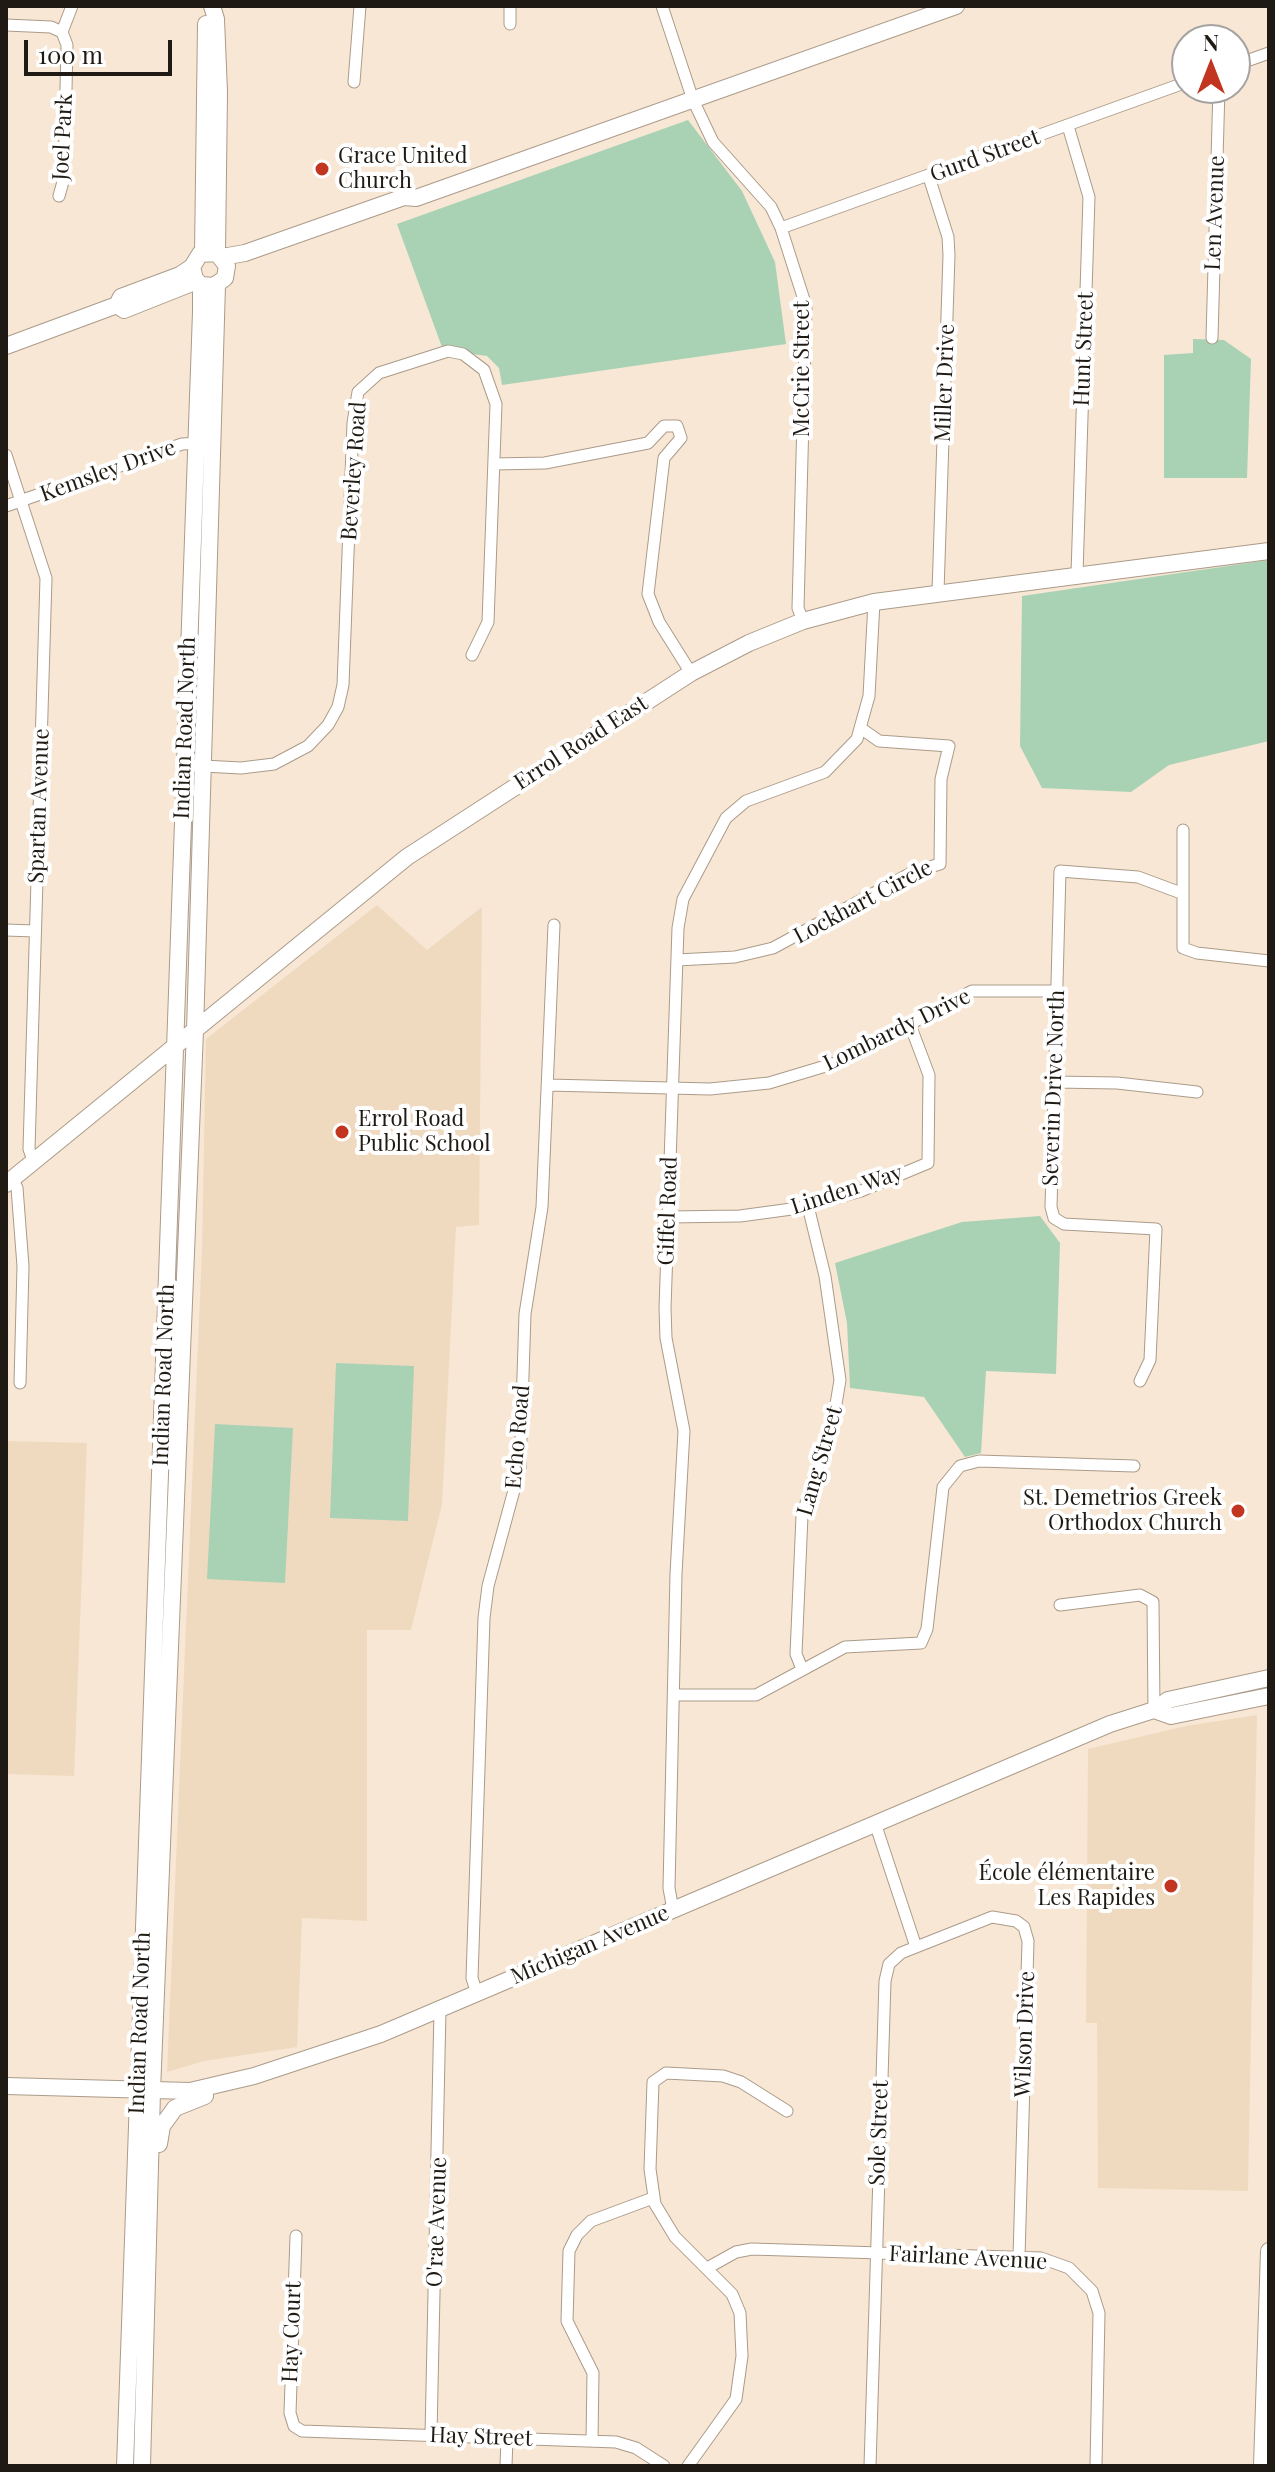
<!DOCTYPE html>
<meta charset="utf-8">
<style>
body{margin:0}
#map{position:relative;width:1275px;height:2472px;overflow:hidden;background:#f8e7d4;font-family:"Playfair Display",serif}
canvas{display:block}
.frame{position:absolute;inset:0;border:8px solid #1f1a13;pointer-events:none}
.north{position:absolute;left:1171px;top:24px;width:80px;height:80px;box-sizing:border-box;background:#fff;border:2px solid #a5a3a1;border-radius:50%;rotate:0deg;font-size:22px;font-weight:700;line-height:32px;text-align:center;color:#1f1a13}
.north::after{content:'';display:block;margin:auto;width:28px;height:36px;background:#c13521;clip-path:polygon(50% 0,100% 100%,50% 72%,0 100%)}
.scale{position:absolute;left:24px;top:40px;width:148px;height:36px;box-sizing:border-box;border:4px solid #1f1a13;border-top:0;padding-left:10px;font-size:24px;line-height:28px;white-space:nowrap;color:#1f1a13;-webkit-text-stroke:6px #fff;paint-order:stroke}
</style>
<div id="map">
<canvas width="1275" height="2472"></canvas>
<div class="frame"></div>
<div class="north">N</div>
<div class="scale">100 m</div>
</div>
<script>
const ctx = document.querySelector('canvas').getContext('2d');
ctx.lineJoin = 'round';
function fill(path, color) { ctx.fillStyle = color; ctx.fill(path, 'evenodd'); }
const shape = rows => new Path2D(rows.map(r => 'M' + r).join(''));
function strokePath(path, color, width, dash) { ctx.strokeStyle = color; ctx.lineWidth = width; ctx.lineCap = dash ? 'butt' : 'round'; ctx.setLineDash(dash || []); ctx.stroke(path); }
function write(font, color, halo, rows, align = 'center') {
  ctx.font = font + ' "Playfair Display",serif'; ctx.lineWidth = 8; ctx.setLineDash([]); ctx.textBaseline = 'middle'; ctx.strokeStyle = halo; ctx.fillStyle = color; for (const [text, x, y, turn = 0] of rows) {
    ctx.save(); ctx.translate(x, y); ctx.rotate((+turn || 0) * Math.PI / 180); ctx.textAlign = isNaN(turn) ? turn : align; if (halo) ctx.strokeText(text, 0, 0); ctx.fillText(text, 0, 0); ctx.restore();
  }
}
fill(shape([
 [377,905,427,950,482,907,479,1225,456,1227,442,1504,411,1630,367,1630,367,1921,302,1918,297,2047,204,2061,167,2072,202,1250,206,1039],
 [6,1441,87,1443,74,1776,6,1774],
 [1257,1715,1248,2191,1098,2188,1097,2023,1086,2023,1088,1749,1186,1726]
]), '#efdac0');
fill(shape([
 [688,120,742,191,775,262,786,344,502,385,499,368,487,356,443,350,397,224],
 [1193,339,1224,340,1251,359,1247,478,1164,478,1164,355,1193,353],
 [1269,560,1269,741,1169,765,1131,792,1042,788,1020,746,1022,596],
 [1040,1216,1060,1243,1056,1374,986,1371,981,1453,965,1457,924,1397,850,1388,847,1323,835,1263,962,1222],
 [336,1363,414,1366,408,1521,330,1518],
 [215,1424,293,1428,285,1583,207,1579]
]), '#a9d2b5');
const street = shape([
 [662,6,693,100,713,142,771,207,781,228,806,306,798,608,803,621],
 [510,24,510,6],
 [6,25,51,27,62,32],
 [1235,65,1269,53],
 [354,82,360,6],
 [1068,126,1089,197,1077,574],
 [929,177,948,237,949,255,938,592],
 [59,196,64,178,67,45,62,32,72,6],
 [781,228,1187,82],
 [1212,338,1219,88],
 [6,455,46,578,29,1149,34,1163],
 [494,464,545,463,648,443,664,426,677,426,681,438,664,458,648,594,659,622,691,673],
 [6,506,182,444,202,443],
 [184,765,241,768,274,764,308,746,328,725,338,707,343,685,353,423,358,392,379,373,448,351,463,354,484,370,496,404,488,622,472,655],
 [1183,830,1183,948,1197,953,1269,961],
 [6,930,34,931],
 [677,960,735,957,773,948,913,872,940,864,941,779,949,746,879,741,862,729],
 [1055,1082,1117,1083,1197,1092],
 [548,1085,710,1089,769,1083,839,1062,972,991,1057,991],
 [12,1179,17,1188,23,1266,20,1383],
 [668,1217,740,1216,799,1208,861,1191,928,1163,929,1075,909,1022],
 [1140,1381,1150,1360,1156,1229,1064,1224,1054,1218,1051,1207,1060,871,1138,877,1181,893],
 [1060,1605,1140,1595,1153,1602,1154,1710],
 [802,1669,796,1654,802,1516,834,1416,840,1380,825,1276,808,1206],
 [675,1695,756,1695,845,1647,921,1643,927,1629,943,1487,960,1466,979,1461,1134,1466],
 [875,1823,916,1947],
 [673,1910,669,1888,676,1574,684,1431,666,1338,665,1308,678,928,683,899,726,818,746,801,825,772,857,739,869,696,874,602],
 [477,1994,472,1978,484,1618,488,1586,520,1468,525,1314,542,1207,554,925],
 [296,2236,290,2413,294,2426,302,2431,616,2442,636,2448,664,2466],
 [709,2267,736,2252,752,2249,1041,2258,1069,2268,1092,2291,1099,2313,1096,2466],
 [431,2435,440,2009],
 [592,2441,593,2373,567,2321,569,2251,577,2235,591,2221,653,2198],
 [506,2466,507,2438],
 [688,2466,736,2399,742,2356,740,2313,732,2294,675,2237,655,2204,650,2169,653,2082,666,2073,723,2076,741,2082,787,2111],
 [870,2466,885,1981,889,1964,901,1953,992,1917,1016,1921,1024,1927,1028,1941,1019,2257]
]);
const secondary = shape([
 [212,6,216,19,219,92,217,253],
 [203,253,206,24],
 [222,257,245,253,404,197,416,198,956,6],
 [117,305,124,310,192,283],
 [6,346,117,305,121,297,180,275,192,267],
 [6,1184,407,857,691,673,749,643,803,621,874,602,1269,551],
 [1154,1710,1171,1716,1269,1696],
 [6,2086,190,2091,254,2076,381,2034,1110,1724,1154,1710,1168,1700,1269,1678],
 [159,2144,162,2126,175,2108,205,2096],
 [125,2466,201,312,201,285,195,279,192,267,200,254,217,253,227,266,225,278,214,286,201,285],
 [142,2466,152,2091,195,1031,217,285],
 [1262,2466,1269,2251]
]);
strokePath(street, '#ab9b89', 13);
strokePath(secondary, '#ab9b89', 18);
strokePath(street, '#fff', 11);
strokePath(secondary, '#fff', 16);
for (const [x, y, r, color] of [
 [322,169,8,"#c13521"],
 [342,1132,8,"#c13521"],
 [1238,1511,8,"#c13521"],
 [1171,1886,8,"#c13521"]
]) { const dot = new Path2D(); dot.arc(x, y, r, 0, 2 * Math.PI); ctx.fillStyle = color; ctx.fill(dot); strokePath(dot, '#fff', 3); }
write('22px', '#1f1a13', '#fff', [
 ["Joel Park",63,137,-87],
 ["Gurd Street",985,156,-20],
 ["Len Avenue",1215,213,-88],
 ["Hunt Street",1084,349,-88],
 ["McCrie Street",802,369,-90],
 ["Miller Drive",945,383,-88],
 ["Kemsley Drive",108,471,-20],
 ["Beverley Road",354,471,-86],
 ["Indian Road North",185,728,-88],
 ["Errol Road East",581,743,-33],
 ["Spartan Avenue",39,806,-88],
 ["Lockhart Circle",863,902,-28],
 ["Lombardy Drive",897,1030,-26],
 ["Severin Drive North",1054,1088,-88],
 ["Linden Way",847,1190,-18],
 ["Giffel Road",668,1211,-88],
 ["Indian Road North",164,1375,-88],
 ["Echo Road",518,1437,-85],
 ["Lang Street",820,1461,-74],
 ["Michigan Avenue",590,1945,-23],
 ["Indian Road North",140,2023,-88],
 ["Wilson Drive",1025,2034,-88],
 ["Sole Street",879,2133,-88],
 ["O'rae Avenue",437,2222,-88],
 ["Fairlane Avenue",968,2258,3],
 ["Hay Court",292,2332,-88],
 ["Hay Street",481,2437,2]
]);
write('22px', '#1f1a13', '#fff', [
 ["Grace United",338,156],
 ["Church",338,181],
 ["Errol Road",358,1119],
 ["Public School",358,1144],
 ["St. Demetrios Greek",1222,1498,"right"],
 ["Orthodox Church",1222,1523,"right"],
 ["École élémentaire",1155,1873,"right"],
 ["Les Rapides",1155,1898,"right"]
], 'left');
</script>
